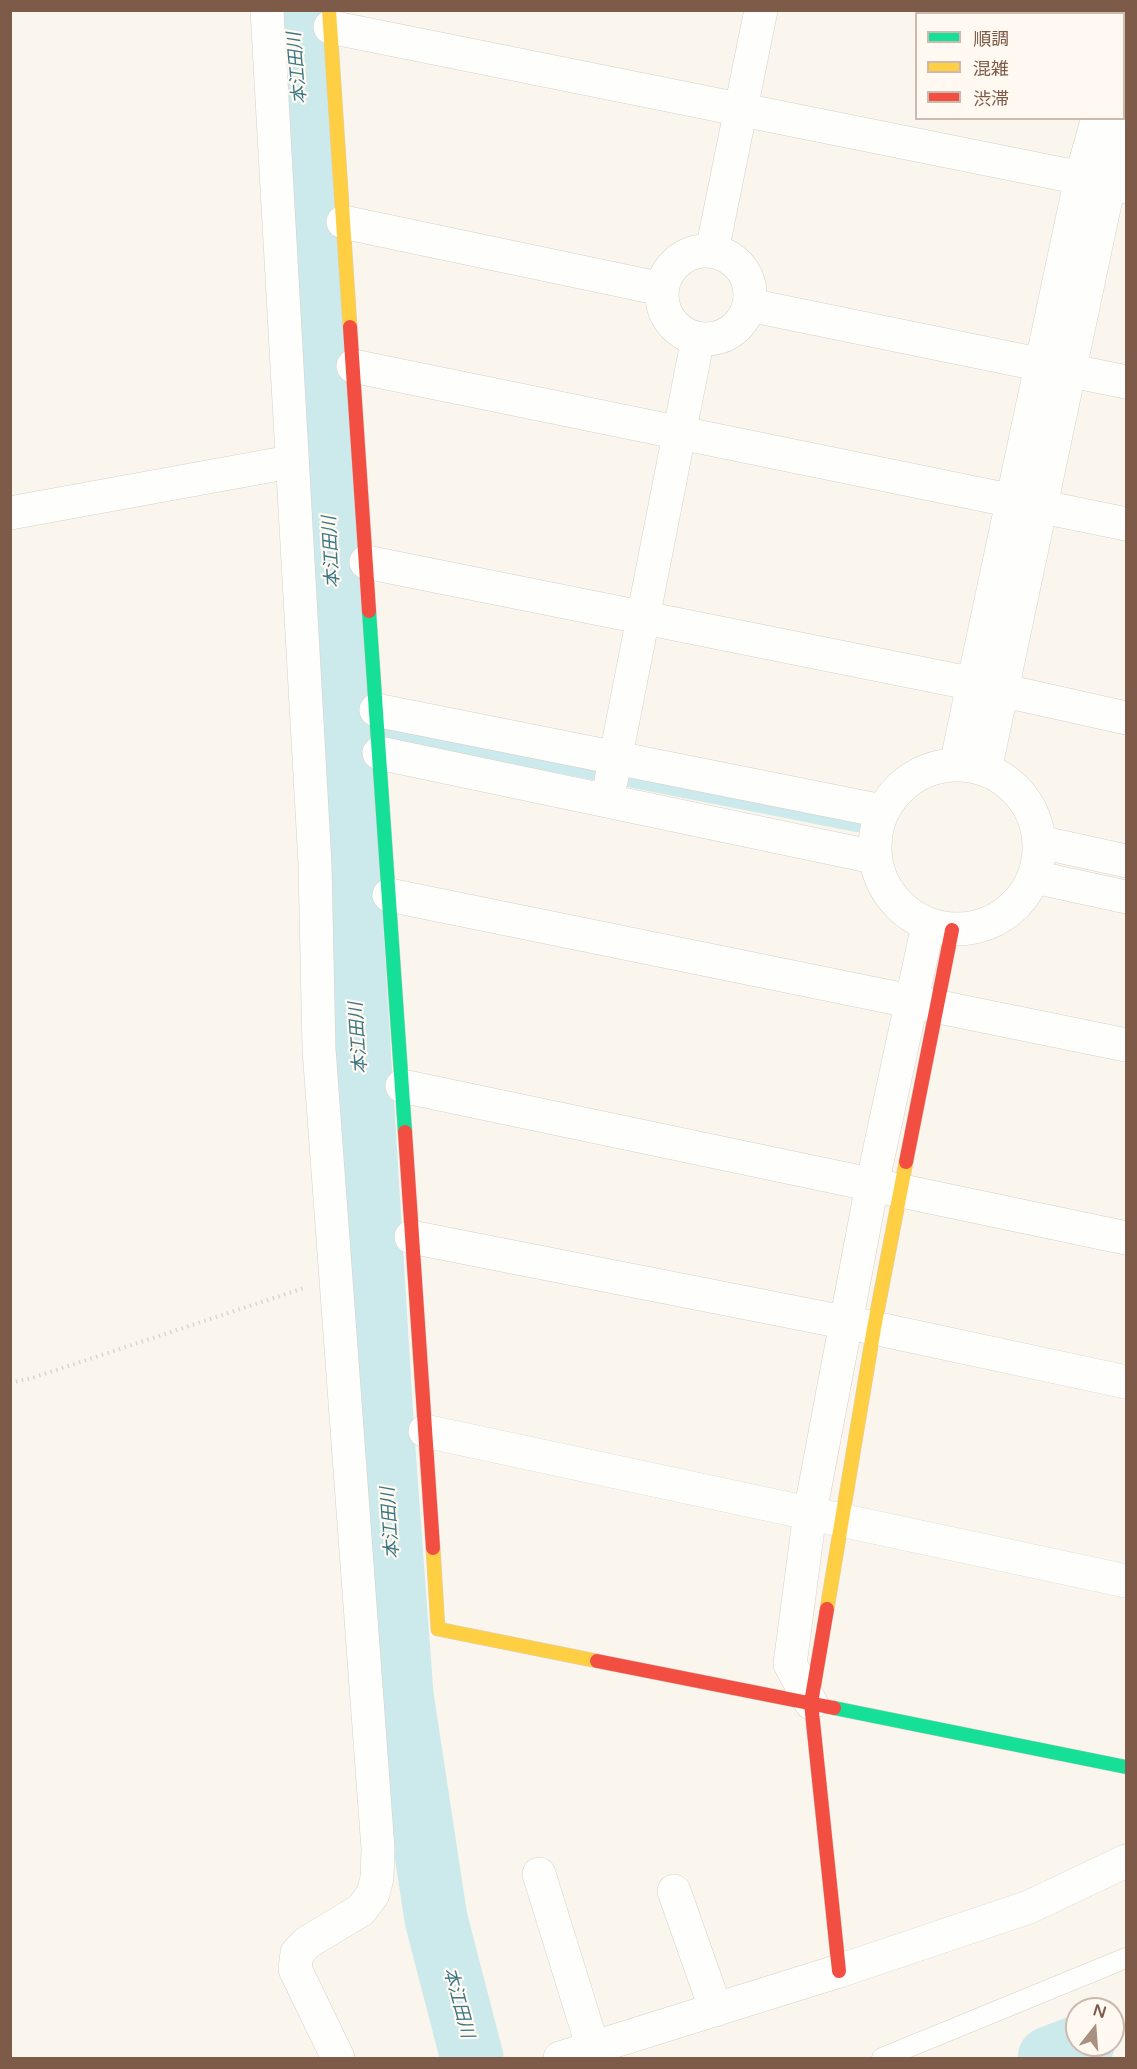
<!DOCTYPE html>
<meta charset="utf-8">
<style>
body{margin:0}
#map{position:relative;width:1137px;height:2069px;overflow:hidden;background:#faf5ed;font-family:"Varela Round","Noto Sans JP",sans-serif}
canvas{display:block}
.frame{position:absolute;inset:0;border:12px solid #7d5b48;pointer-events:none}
.legend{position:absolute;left:915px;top:12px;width:210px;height:108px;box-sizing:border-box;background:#fff9f1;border:2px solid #cbbaad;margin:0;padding:8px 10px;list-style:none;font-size:18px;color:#7d5b48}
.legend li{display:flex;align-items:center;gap:12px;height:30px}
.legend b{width:30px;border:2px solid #cbbaad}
.north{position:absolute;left:1065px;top:1997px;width:60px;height:60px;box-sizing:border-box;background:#fff9f1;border:2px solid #cbbaad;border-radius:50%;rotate:17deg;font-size:16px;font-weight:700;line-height:24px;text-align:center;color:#7d5b48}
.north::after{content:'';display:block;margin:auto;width:21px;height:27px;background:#a99182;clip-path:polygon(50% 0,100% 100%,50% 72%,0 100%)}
</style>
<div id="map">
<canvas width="1137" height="2069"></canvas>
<div class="frame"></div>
<ul class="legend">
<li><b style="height:8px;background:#16e098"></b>順調</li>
<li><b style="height:8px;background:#ffcf43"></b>混雑</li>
<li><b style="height:8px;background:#f24e42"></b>渋滞</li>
</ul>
<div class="north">N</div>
</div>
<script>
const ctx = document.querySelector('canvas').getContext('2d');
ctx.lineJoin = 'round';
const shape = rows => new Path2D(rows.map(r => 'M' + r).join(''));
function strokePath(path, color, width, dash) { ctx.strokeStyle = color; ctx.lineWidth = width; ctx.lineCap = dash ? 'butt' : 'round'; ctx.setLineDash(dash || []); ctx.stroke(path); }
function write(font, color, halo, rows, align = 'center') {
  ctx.font = font + ' "Varela Round","Noto Sans JP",sans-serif'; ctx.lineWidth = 4.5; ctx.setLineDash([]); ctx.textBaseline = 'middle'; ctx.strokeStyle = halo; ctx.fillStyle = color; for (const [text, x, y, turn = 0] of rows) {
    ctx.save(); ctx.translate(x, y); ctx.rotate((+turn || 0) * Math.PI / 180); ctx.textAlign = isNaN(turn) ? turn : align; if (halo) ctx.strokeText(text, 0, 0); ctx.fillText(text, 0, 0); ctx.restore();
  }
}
strokePath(shape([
 [340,725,857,827]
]), '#cce9ec', 10);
strokePath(shape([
 [293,10,295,57,325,393,342,768,383,1436,402,1695,436,1919,472,2058],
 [1049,2058,1083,2045]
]), '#cce9ec', 63);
const lane = shape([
 [882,2058,1126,1958]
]);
const street = shape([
 [267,10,315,864,319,1049,378,1849,377,1878,373,1894,361,1910,308,1942,297,1953,295,1969,338,2058],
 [964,10,979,14],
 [330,27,1126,187],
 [1124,29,1126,18],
 [343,222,662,289],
 [712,251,761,10],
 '662 295a44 44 0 1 1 88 0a44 44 0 1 1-88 0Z',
 [749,305,1126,382],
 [353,366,1126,524],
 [10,513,290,462],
 [366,562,974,684,1126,718],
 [376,710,882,811],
 [379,753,874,857],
 '875 847a82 82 0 1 1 164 0a82 82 0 1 1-164 0Z',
 [956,765,1081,178,1098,118],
 [985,770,1109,184,1126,119],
 [611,781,698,338],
 [1040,842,1126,861],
 [1034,877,1126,897],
 [389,895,1126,1045],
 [402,1086,1126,1238],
 [411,1237,874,1328,1126,1382],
 [425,1431,1126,1581],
 [811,1703,790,1664,810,1513,872,1185,928,925],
 [539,1874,593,2048],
 [674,1891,716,2010],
 [560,2058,839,1971,1029,1907,1126,1861]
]);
const fast = shape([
 [369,611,405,1132],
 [834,1708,1126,1767]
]);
const slow = shape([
 [329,10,350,327],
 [433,1548,438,1629,597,1661],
 [827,1609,874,1328,906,1162]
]);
const jam = shape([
 [350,327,369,611],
 [405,1132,433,1548],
 [906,1162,952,930],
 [827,1609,811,1703,839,1971],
 [597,1661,834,1708]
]);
strokePath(lane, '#d8d0ca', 21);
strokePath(street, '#d8d0ca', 34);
strokePath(fast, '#dad0c9', 15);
strokePath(slow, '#dad0c9', 15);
strokePath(jam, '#dad0c9', 15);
strokePath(shape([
 [10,1383,32,1378,304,1288]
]), '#ddd4cd', 4, [1.5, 4.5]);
strokePath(lane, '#fefefc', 20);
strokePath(street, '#fefefc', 33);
strokePath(fast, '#16e098', 14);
strokePath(slow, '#ffcf43', 14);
strokePath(jam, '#f24e42', 14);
write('italic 18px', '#397784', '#fff9f1', [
 ["本江田川",298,68,-95],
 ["本江田川",332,552,-93],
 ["本江田川",359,1038,-94],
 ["本江田川",391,1523,-94],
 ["本江田川",458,2003,75]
]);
</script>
